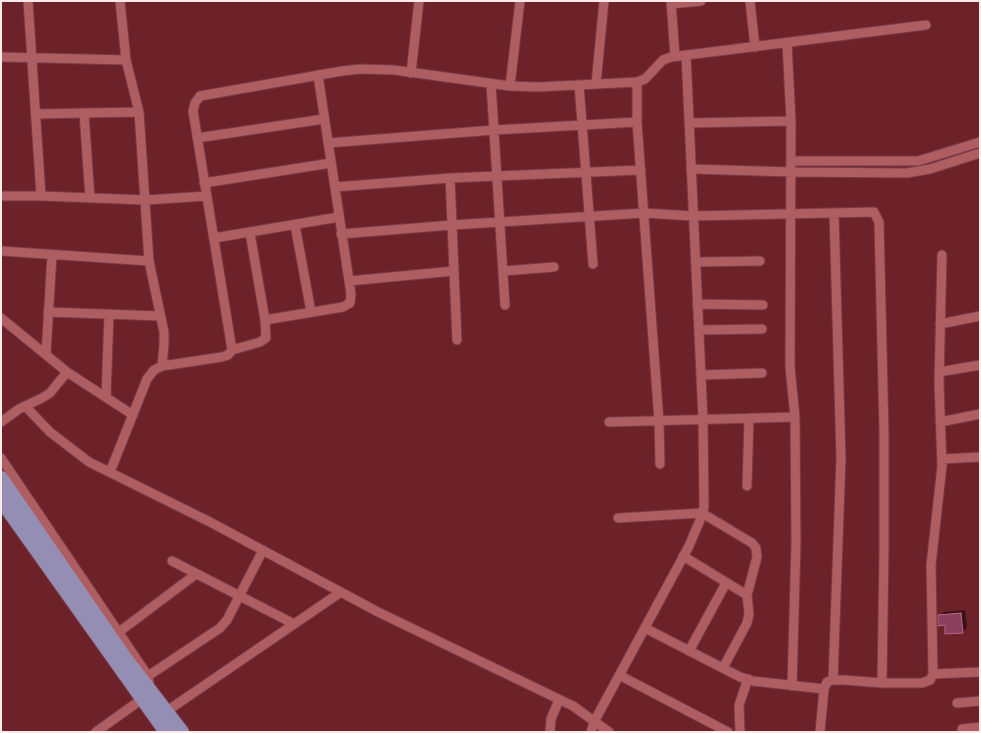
<!DOCTYPE html>
<style>
body{margin:0}
#map{position:relative;width:981px;height:733px;overflow:hidden;background:#6d222a;font-family:"Public Sans",sans-serif}
canvas{display:block}
.frame{position:absolute;inset:0;border:2px solid #fdeaea;pointer-events:none}
</style>
<div id="map">
<canvas width="981" height="733"></canvas>
<div class="frame"></div>
</div>
<script>
const ctx = document.querySelector('canvas').getContext('2d');
ctx.lineJoin = 'round';
function fill(path, color) { ctx.fillStyle = color; ctx.fill(path, 'evenodd'); }
const shape = rows => new Path2D(rows.map(r => 'M' + r).join(''));
function strokePath(path, color, width, dash) { ctx.strokeStyle = color; ctx.lineWidth = width; ctx.lineCap = dash ? 'butt' : 'round'; ctx.setLineDash(dash || []); ctx.stroke(path); }
fill(shape([
 [965,610,967,627,963,632,946,624,939,616,944,612]
]), '#0007');
const building = shape([
 [961,613,963,633,945,634,945,625,938,626,938,615,961,613]
]);
fill(building, '#8a405d');
strokePath(building, '#b66884', 1);
const minor = shape([
 [28,1,41,196],
 [120,1,126,60,139,112,149,261,164,332,164,345,162,366],
 [671,1,675,56],
 [750,1,755,47],
 [671,4,701,1],
 [787,43,791,121,790,367,795,417,796,543,792,686],
 [1,57,126,60],
 [411,73,419,1],
 [637,82,637,122,659,421,660,464],
 [491,84,505,305],
 [596,84,604,1],
 [579,85,593,264],
 [510,86,520,1],
 [84,113,90,198],
 [36,114,139,112],
 [689,123,791,121],
 [197,138,324,119],
 [328,143,494,130,637,122],
 [791,161,918,161,980,142],
 [691,169,791,172,907,173,930,169,980,153],
 [450,178,457,340],
 [204,183,331,163],
 [335,187,450,178,641,170],
 [1,196,41,196,146,200,207,196],
 [295,225,311,312],
 [341,234,452,225,644,213,693,216,874,212,879,222,884,432,884,550,882,683],
 [214,238,339,217],
 [1,251,149,261],
 [696,262,760,261],
 [503,271,554,267],
 [349,281,454,271],
 [697,304,763,305],
 [48,312,160,316],
 [1,318,67,372,133,415],
 [265,320,343,307,350,303,351,294,318,75],
 [940,324,980,316],
 [699,330,762,329],
 [232,350,260,342,266,338,265,320,250,233],
 [46,354,52,255],
 [939,372,980,365],
 [701,375,762,373],
 [106,397,109,314],
 [25,406,50,432,89,462,210,522,378,612,573,706,609,732],
 [1,422,19,409,42,398,50,393,67,372],
 [609,422,795,417],
 [940,422,980,414],
 [1,458,148,676,150,690,142,699,96,732],
 [942,459,980,457],
 [110,472,147,379,154,370,162,366,222,357,228,355,232,350,193,111,195,103,200,96,342,71,360,69,394,70,510,86,538,87,637,82,645,79,663,60,671,57,926,25],
 [747,486,749,418],
 [618,518,702,513,752,543,756,548,757,557,747,595,749,614,747,623,723,668],
 [683,556,747,595],
 [172,561,294,624],
 [645,628,740,677,753,681,824,689],
 [119,632,196,574],
 [689,651,726,583],
 [933,674,980,672],
 [619,675,728,732],
 [148,676,220,628,227,620,263,550],
 [833,680,841,458,834,213],
 [957,703,980,701],
 [164,713,341,592],
 [962,729,980,727],
 [550,732,551,719,559,700],
 [591,732,594,722,689,546,700,520,704,507,703,419,686,55],
 [740,732,739,705,748,679],
 [820,732,824,689,827,682,833,680,844,680,882,683,922,683,930,680,933,674,931,565,942,466,939,383,942,255]
]);
const primary = shape([
 [1,478,125,658,182,732],
 [1,500,166,732]
]);
strokePath(minor, '#783a46', 11);
strokePath(primary, '#783a46', 16);
strokePath(minor, '#ae5d61', 9);
strokePath(primary, '#958eb4', 14);
</script>
